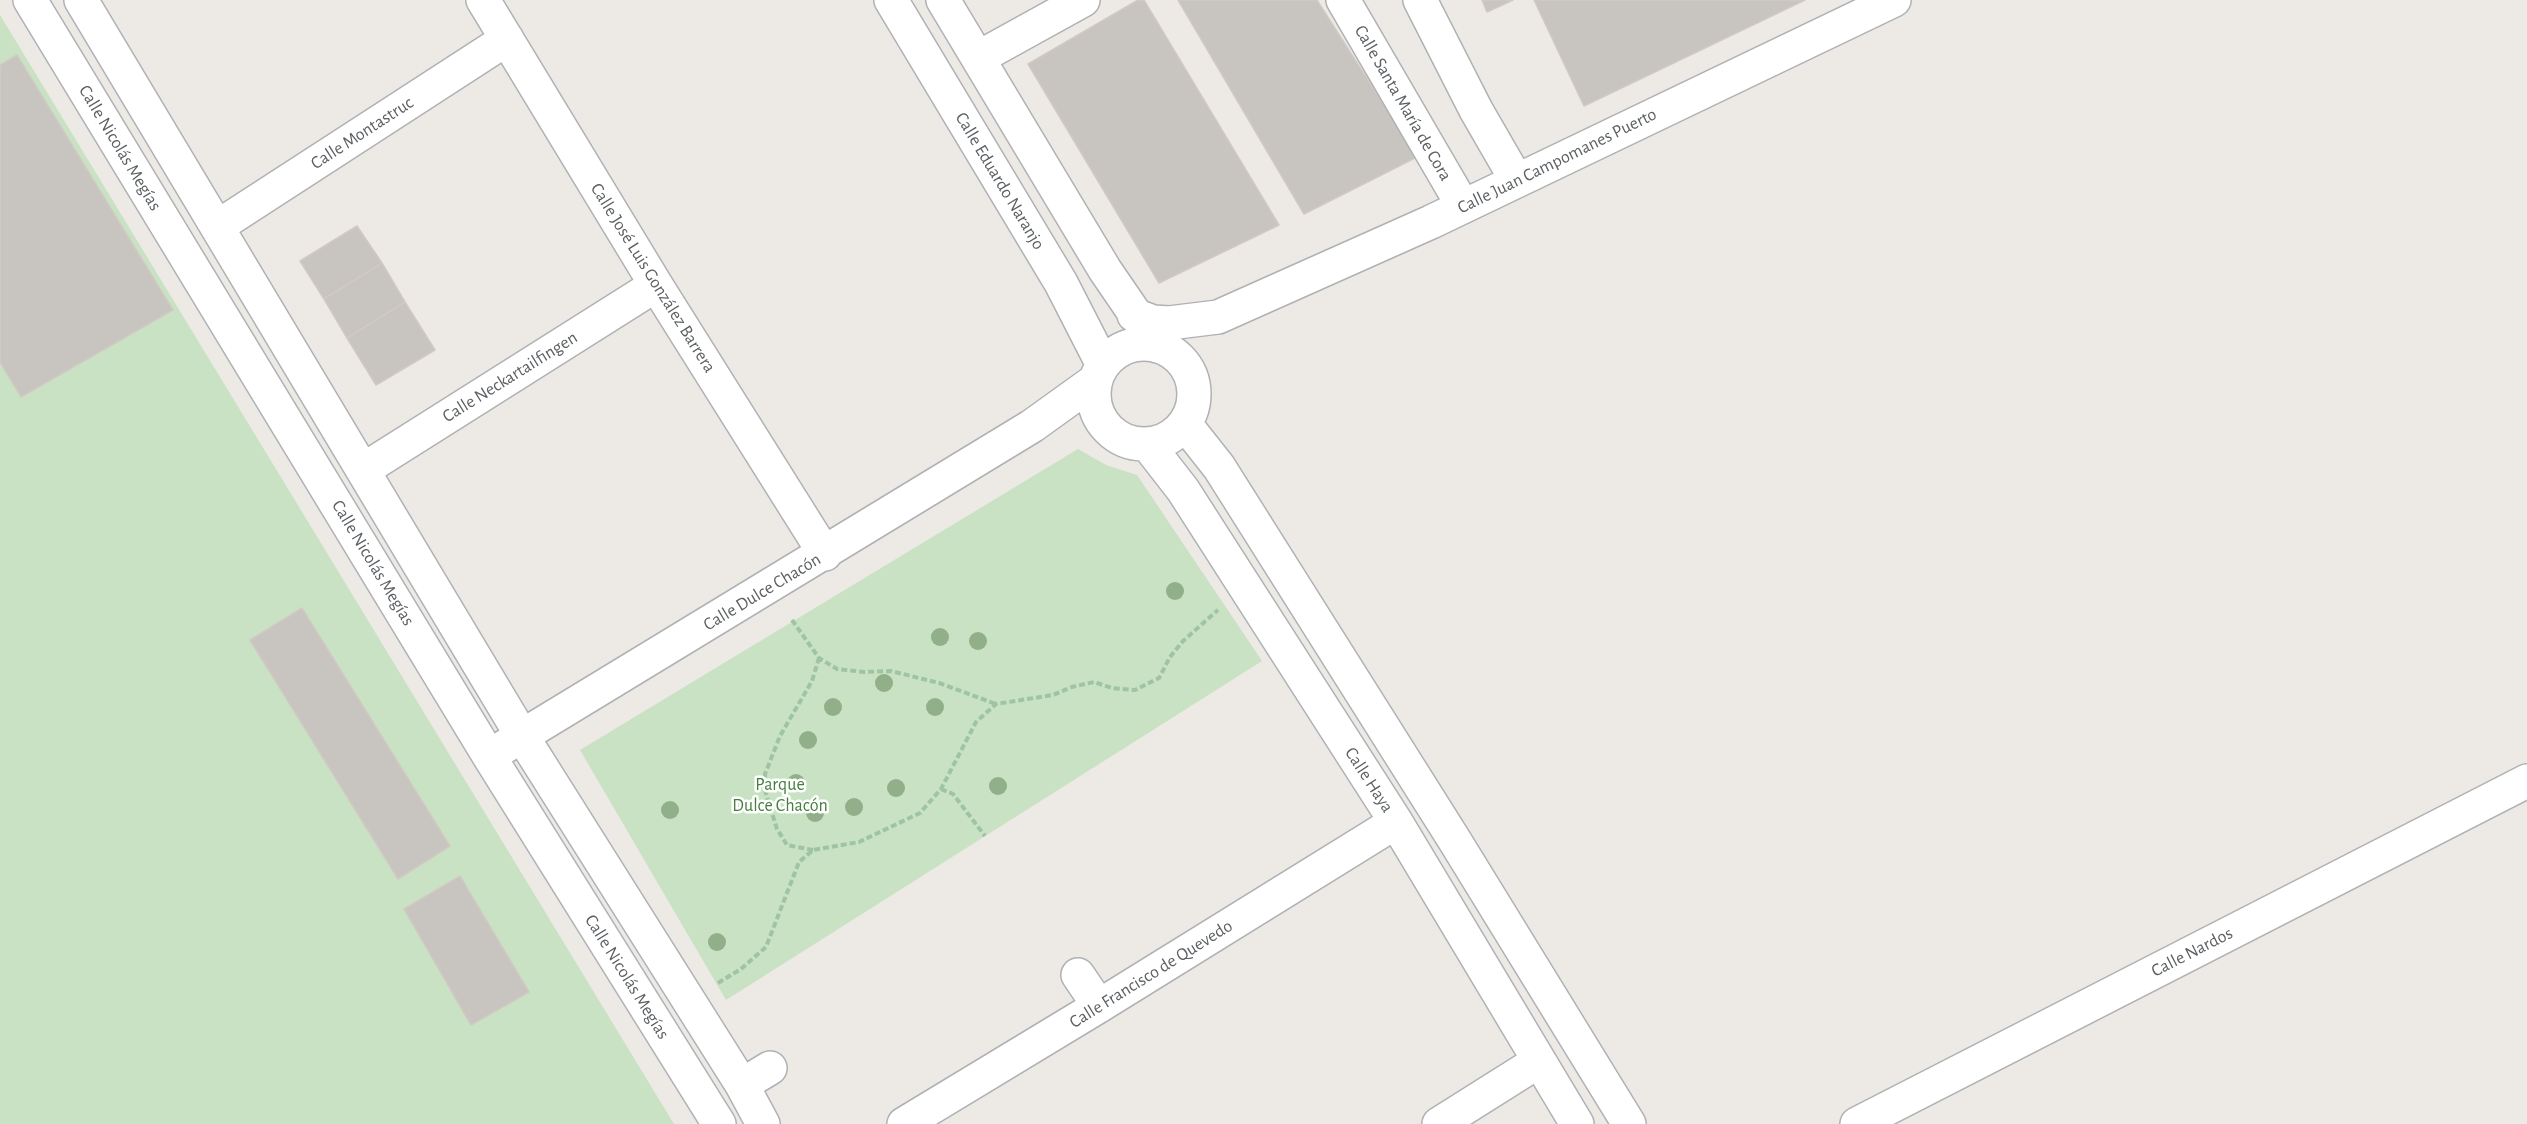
<!DOCTYPE html>
<meta charset="utf-8">
<style>
body{margin:0}
canvas{display:block;background:#ede9e4}
</style>
<canvas width="2527" height="1124"></canvas>
<script>
const ctx = document.querySelector('canvas').getContext('2d');
ctx.lineJoin = 'round';
function fill(path, color) { ctx.fillStyle = color; ctx.fill(path, 'evenodd'); }
const shape = rows => new Path2D(rows.map(r => 'M' + r).join(''));
function strokePath(path, color, width, dash) { ctx.strokeStyle = color; ctx.lineWidth = width; ctx.lineCap = dash ? 'butt' : 'round'; ctx.setLineDash(dash || []); ctx.stroke(path); }
function write(font, color, halo, rows, align = 'center') {
  ctx.font = font + ' "Alegreya Sans",sans-serif'; ctx.lineWidth = 5; ctx.setLineDash([]); ctx.textBaseline = 'middle'; ctx.strokeStyle = halo; ctx.fillStyle = color; for (const [text, x, y, turn = 0] of rows) {
    ctx.save(); ctx.translate(x, y); ctx.rotate((+turn || 0) * Math.PI / 180); ctx.textAlign = isNaN(turn) ? turn : align; if (halo) ctx.strokeText(text, 0, 0); ctx.fillText(text, 0, 0); ctx.restore();
  }
}
fill(shape([
 [0,15,674,1124,0,1124],
 [1078,449,1106,465,1137,475,1262,661,726,1000,580,750]
]), '#c8e2c3');
const building = shape([
 [1138,0,1144,0,1279,225,1159,283,1028,64,1138,0],
 [1178,0,1317,0,1417,157,1304,214,1178,0],
 [1482,0,1513,0,1487,12,1482,0],
 [1534,0,1805,0,1584,106,1534,0],
 [17,55,173,310,21,397,0,362,0,65,17,55],
 [357,226,382,263,324,299,300,261,357,226],
 [382,263,405,302,347,338,324,299,382,263],
 [405,302,435,350,376,385,347,338,405,302],
 [302,608,450,846,398,879,250,640,302,608],
 [460,876,529,992,471,1025,404,909,460,876]
]);
fill(building, '#c8c4c0');
strokePath(building, '#d1cac3', 1.5);
const minor = shape([
 [30,0,489,756,719,1124],
 [81,0,522,736,742,1085,763,1124],
 [483,0,656,285,825,554],
 [891,0,1061,283,1103,365],
 [943,0,1105,270,1157,346],
 [1343,0,1463,206],
 [1420,0,1476,110,1517,181],
 [978,58,1083,0],
 [217,227,507,39],
 [1134,315,1153,322,1169,323,1218,317,1431,222,1894,0],
 '1094 394a50 50 0 1 1 100 0a50 50 0 1 1-100 0Z',
 [1185,424,1219,467,1455,841,1629,1124],
 [1148,445,1183,490,1396,822,1577,1124],
 [363,470,656,285],
 [504,747,1032,426,1096,380],
 [1078,975,1099,1006],
 [742,1085,770,1068],
 [904,1124,1099,1006,1396,822],
 [1439,1124,1539,1061],
 [1857,1124,2527,781]
]);
strokePath(minor, '#afb2b5', 36);
strokePath(shape([
 [792,620,819,658,837,669,864,672,891,671,939,683,996,704],
 [941,789,953,794,985,836],
 [813,850,787,845,777,829,766,794,765,774,780,736,812,681,819,658],
 [718,983,741,969,766,947,799,862,813,850,859,842,920,813,941,789,976,722,996,704,1053,695,1072,687,1094,682,1112,688,1135,690,1159,678,1170,657,1183,641,1218,610]
]), '#9fc4a3', 4, [6, 3]);
strokePath(minor, '#fff', 33);
ctx.fillStyle = '#91af89';
for (const [x, y] of [
 [1175,591],
 [940,637],
 [978,641],
 [884,683],
 [833,707],
 [935,707],
 [808,740],
 [796,783],
 [998,786],
 [896,788],
 [854,807],
 [670,810],
 [815,813],
 [717,942]
]) { ctx.beginPath(); ctx.arc(x, y, 9, 0, 2 * Math.PI); ctx.fill(); }
write('18px', '#5c6063', '#fff', [
 ["Calle Santa María de Cora",1403,103,60],
 ["Calle Montastruc",362,133,-33],
 ["Calle Nicolás Megías",120,148,59],
 ["Calle Juan Campomanes Puerto",1557,161,-26],
 ["Calle Eduardo Naranjo",1000,181,59],
 ["Calle José Luis González Barrera",653,278,58],
 ["Calle Neckartailfingen",510,377,-32],
 ["Calle Nicolás Megías",373,563,59],
 ["Calle Dulce Chacón",762,592,-31],
 ["Calle Haya",1369,780,57],
 ["Calle Nardos",2192,952,-27],
 ["Calle Francisco de Quevedo",1151,974,-32],
 ["Calle Nicolás Megías",627,977,58]
]);
write('18px', '#457f3e', '#fff', [
 ["Parque",780,785],
 ["Dulce Chacón",780,806]
]);
</script>
